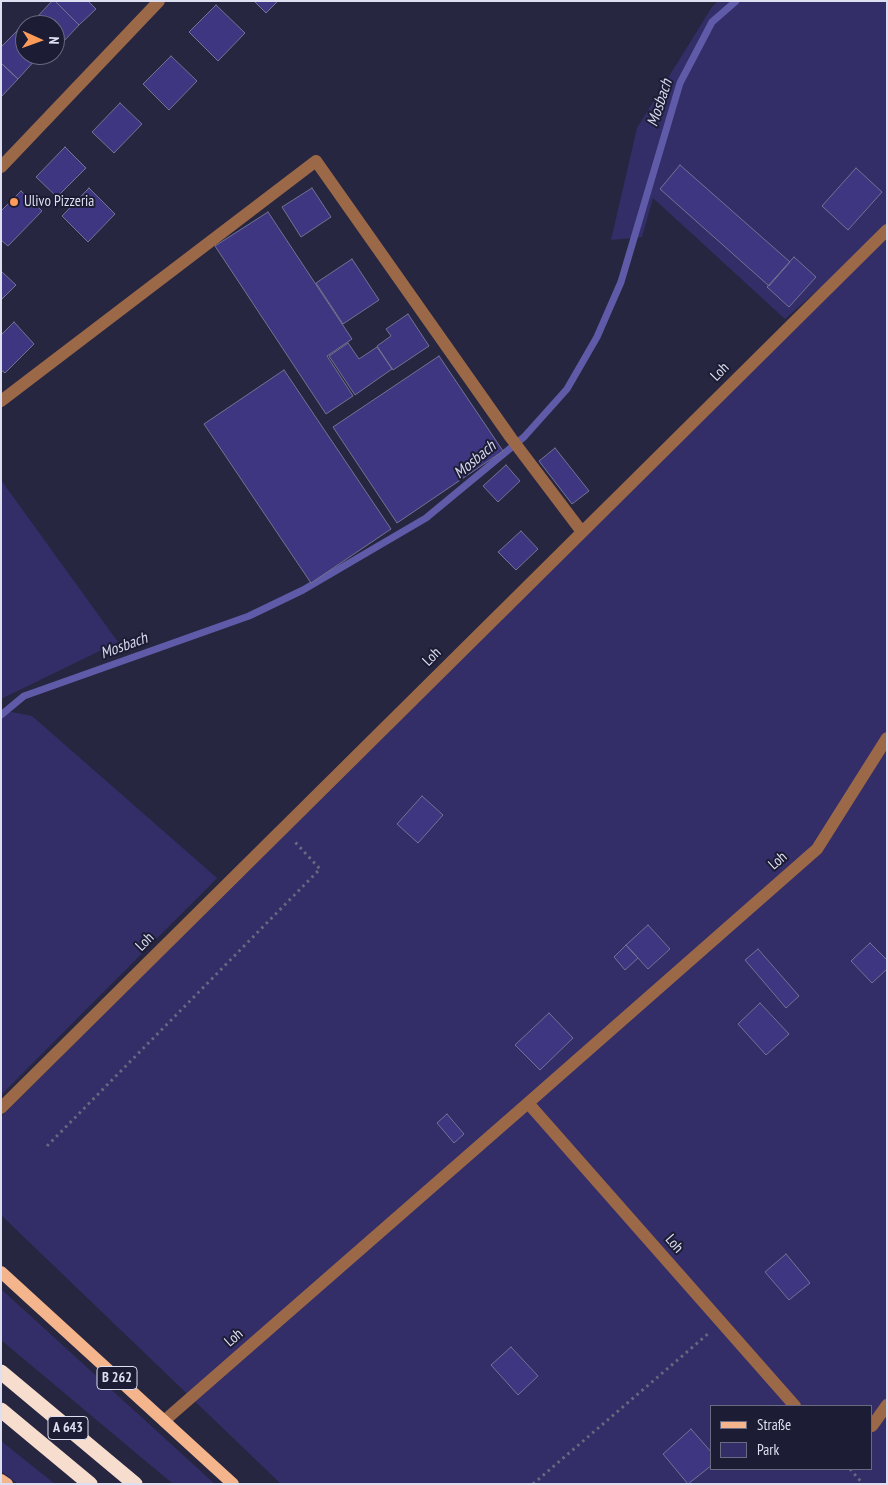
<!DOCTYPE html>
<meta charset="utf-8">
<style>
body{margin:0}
#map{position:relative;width:888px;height:1485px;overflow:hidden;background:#272640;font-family:"PT Sans Narrow",sans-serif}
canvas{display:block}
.frame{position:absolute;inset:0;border:2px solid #dedff0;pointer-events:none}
.legend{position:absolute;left:710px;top:1405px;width:162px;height:65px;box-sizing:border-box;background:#1d1c35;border:1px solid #6a6a80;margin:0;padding:6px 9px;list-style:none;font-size:15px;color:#dedff0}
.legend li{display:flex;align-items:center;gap:10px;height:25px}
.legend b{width:25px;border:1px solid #6a6a80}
.north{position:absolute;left:15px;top:15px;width:50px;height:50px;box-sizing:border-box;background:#1d1c35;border:1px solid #6a6a80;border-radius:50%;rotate:92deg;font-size:14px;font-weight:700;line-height:20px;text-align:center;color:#dedff0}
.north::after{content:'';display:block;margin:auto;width:18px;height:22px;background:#fe9b59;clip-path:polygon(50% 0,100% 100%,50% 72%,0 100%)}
</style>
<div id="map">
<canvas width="888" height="1485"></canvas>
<div class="frame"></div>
<ul class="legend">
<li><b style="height:6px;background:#f4b48c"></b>Straße</li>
<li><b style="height:14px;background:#332d68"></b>Park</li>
</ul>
<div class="north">N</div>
</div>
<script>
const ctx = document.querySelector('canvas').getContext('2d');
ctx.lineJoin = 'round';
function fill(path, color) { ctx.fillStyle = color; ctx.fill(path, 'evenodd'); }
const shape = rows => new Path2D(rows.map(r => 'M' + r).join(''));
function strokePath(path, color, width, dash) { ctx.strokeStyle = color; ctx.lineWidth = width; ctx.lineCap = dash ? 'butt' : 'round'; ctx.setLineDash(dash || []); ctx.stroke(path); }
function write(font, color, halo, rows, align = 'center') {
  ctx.font = font + ' "PT Sans Narrow",sans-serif'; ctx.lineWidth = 4; ctx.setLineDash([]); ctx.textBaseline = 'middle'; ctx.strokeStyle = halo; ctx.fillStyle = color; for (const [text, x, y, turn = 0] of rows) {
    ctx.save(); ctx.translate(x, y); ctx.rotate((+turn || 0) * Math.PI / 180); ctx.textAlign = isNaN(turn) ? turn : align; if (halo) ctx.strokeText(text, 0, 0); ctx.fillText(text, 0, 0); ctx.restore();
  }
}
fill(shape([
 [718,1,887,1,887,229,785,319,653,198,642,237,611,240,637,128,712,7],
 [887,231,887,1484,281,1484,1,1215,1,1117],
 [712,1406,872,1406,872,1469,712,1469],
 [1,480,118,642,1,699],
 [1,710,32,716,217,878,1,1095],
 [1,1289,206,1476,215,1484,173,1484,1,1340],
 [1,1441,55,1484,18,1484,1,1471]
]), '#332d68');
strokePath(shape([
 [1,715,24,696,249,616,303,590,426,518,524,437,567,389,597,337,621,282,680,83,712,22,736,1]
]), '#605ba9', 7);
const building = shape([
 [52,1,55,1,79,25,63,42,55,34,55,25,46,25,38,16,52,1],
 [55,1,88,1,96,9,79,25,55,1],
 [254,1,278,1,266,13,254,1],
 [216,5,245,33,218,61,189,32,216,5],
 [17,31,25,38,25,55,34,55,37,58,18,79,1,63,1,47,17,31],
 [171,56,197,81,169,110,143,84,171,56],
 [1,63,18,79,1,97,1,63],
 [120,103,142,124,114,153,92,132,120,103],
 [65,147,86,168,57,197,36,177,65,147],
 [680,165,790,262,769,286,660,189,680,165],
 [856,168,882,192,848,230,822,206,856,168],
 [89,188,115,214,88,242,62,216,89,188],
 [312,188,331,217,301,237,282,207,312,188],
 [21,191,42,211,8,246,1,240,1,211,21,191],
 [268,212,352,339,327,356,353,396,326,414,215,246,268,212],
 [794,257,816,277,789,307,767,287,794,257],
 [352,259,379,300,343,324,316,283,352,259],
 [1,271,16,285,1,300,1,271],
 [408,314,429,346,393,370,377,346,391,336,386,329,408,314],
 [14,322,34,344,5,373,1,370,1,335,14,322],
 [348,343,359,359,377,347,392,369,355,395,329,356,348,343],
 [439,356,503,451,397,523,333,427,439,356],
 [284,370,391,529,311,583,204,424,284,370],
 [555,448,589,491,572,504,539,461,555,448],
 [506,465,520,481,498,502,483,486,506,465],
 [521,531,538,549,516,570,498,552,521,531],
 [422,796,443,815,418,843,397,824,422,796],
 [648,925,670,949,648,969,626,945,648,925],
 [870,943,887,960,887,969,872,983,851,961,870,943],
 [626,945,638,958,625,970,614,957,626,945],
 [758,949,799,996,786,1008,745,960,758,949],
 [760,1003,789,1034,766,1055,738,1024,760,1003],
 [549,1013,573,1038,540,1070,515,1045,549,1013],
 [447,1114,464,1134,454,1143,437,1123,447,1114],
 [786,1254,810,1283,789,1300,765,1272,786,1254],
 [511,1347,538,1376,518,1395,491,1365,511,1347],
 [691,1429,712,1453,712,1465,688,1484,663,1454,691,1429]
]);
fill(building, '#3e3680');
strokePath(building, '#737392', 1);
strokePath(shape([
 [47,1146,320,869,295,842],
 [850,1469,863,1484],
 [533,1484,709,1333]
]), '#68687f', 3, [2.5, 4]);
strokePath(shape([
 [1,167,159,1],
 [1,401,316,161,511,438,582,532],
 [528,1103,795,1406],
 [1,1108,887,230],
 [164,1421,528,1103,817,849,887,738],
 [872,1426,887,1405]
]), '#9c6948', 12);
strokePath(shape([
 [1,1272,233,1484],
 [1,1480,7,1484]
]), '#f4b48c', 12);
strokePath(shape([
 [1,1372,135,1484],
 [1,1410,90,1484]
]), '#f7ddcd', 15);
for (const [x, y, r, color] of [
 [14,202,5,"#fe9b59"]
]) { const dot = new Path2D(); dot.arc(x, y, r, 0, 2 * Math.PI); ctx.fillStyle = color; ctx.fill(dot); strokePath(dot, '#1d1c35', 2); }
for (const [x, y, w] of [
 [117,1378,40],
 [68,1428,40]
]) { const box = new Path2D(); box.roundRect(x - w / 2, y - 11.5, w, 23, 4); ctx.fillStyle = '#1d1c35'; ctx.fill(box); strokePath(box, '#dedff0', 1); }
write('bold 14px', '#dedff0', null, [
 ["B 262",117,1378],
 ["A 643",68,1428]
]);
write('15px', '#dedff0', '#1d1c35', [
 ["Ulivo Pizzeria",24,202]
], 'left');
write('15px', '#dedff0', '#1d1c35', [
 ["Loh",720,372,-45],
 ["Loh",432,657,-45],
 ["Loh",778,861,-41],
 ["Loh",145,942,-45],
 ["Loh",674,1244,49],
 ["Loh",234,1338,-41]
]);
write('italic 16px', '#d5d6ec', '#1d1c35', [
 ["Mosbach",660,103,-72],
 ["Mosbach",475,460,-40],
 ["Mosbach",124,646,-20]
]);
</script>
